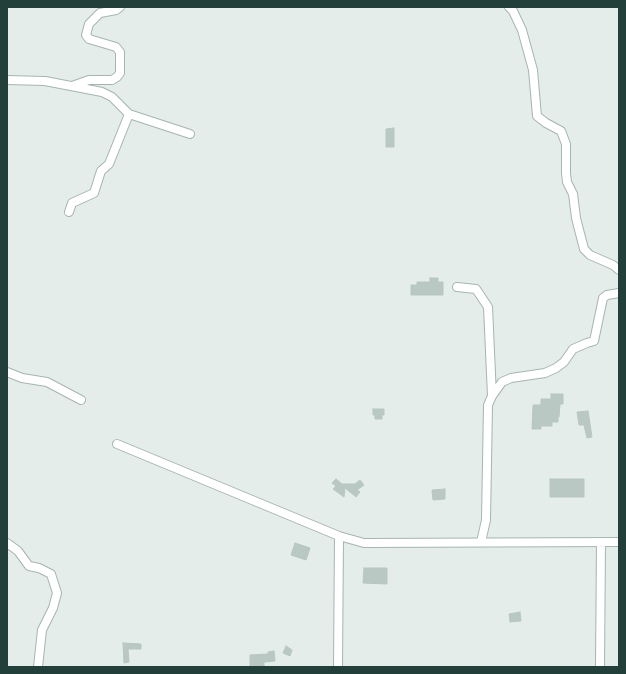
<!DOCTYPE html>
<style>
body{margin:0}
#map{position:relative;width:626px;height:674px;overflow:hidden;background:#e4ede9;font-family:"Work Sans",sans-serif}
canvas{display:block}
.frame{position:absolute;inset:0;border:8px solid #233f39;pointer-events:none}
</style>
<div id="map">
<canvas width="626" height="674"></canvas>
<div class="frame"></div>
</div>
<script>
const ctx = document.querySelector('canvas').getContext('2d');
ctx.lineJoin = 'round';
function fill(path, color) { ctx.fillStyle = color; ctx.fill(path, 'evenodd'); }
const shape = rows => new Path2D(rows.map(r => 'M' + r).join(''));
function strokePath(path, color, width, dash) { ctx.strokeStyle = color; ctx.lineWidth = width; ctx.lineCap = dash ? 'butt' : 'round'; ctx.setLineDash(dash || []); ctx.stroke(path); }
const building = shape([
 [394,128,394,147,386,147,386,129,394,128],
 [430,278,438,278,438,282,443,282,443,295,411,295,411,285,417,285,417,282,430,282,430,278],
 [551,394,563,394,563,404,560,404,559,417,558,417,558,422,552,422,552,426,541,426,541,429,532,429,533,405,541,405,541,399,551,399,551,394],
 [373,409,384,409,384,415,382,415,382,419,375,419,375,415,373,415,373,409],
 [588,411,592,437,587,438,584,425,579,425,577,412,588,411],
 [336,479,342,484,355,484,360,480,364,485,357,490,360,492,356,497,345,488,344,497,333,489,336,486,332,483,336,479],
 [550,479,584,479,584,497,550,497,550,479],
 [445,489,445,499,433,500,432,490,445,489],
 [295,543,310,548,306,560,291,555,295,543],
 [364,568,387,568,387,584,363,583,364,568],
 [520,612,521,621,510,622,509,614,520,612],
 [123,643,141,644,141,649,128,649,129,662,124,663,123,643],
 [286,646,292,650,290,656,283,653,286,646],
 [274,651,275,661,264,662,264,667,250,667,250,655,268,654,268,652,274,651]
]);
fill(building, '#b9c8c2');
strokePath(building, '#b6c7c1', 1);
const minor = shape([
 [509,7,513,11,522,30,533,70,537,116,546,123,561,131,566,144,566,173,567,182,573,194,576,218,584,249,590,255,613,265,619,270],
 [7,80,45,81,102,92,112,97,129,114,190,134],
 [72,86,89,80,112,80,117,77,120,73,120,52,116,47,89,39,86,35,89,24,100,13,116,10,120,7],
 [69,212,72,203,94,193,101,171,109,164,129,114],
 [457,287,476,289,488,307,492,396],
 [7,372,22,378,47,382,81,400],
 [117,444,339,536,364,543,619,542],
 [481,542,486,520,488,405,492,396,502,382,511,378,545,373,556,368,564,362,573,349,587,343,594,341,603,298,607,295,619,293],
 [7,543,18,551,29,566,39,568,51,574,57,593,53,608,42,630,38,667],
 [338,667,339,536],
 [600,667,601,542]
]);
strokePath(minor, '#a6b5b1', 10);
strokePath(minor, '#fff', 8);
</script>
